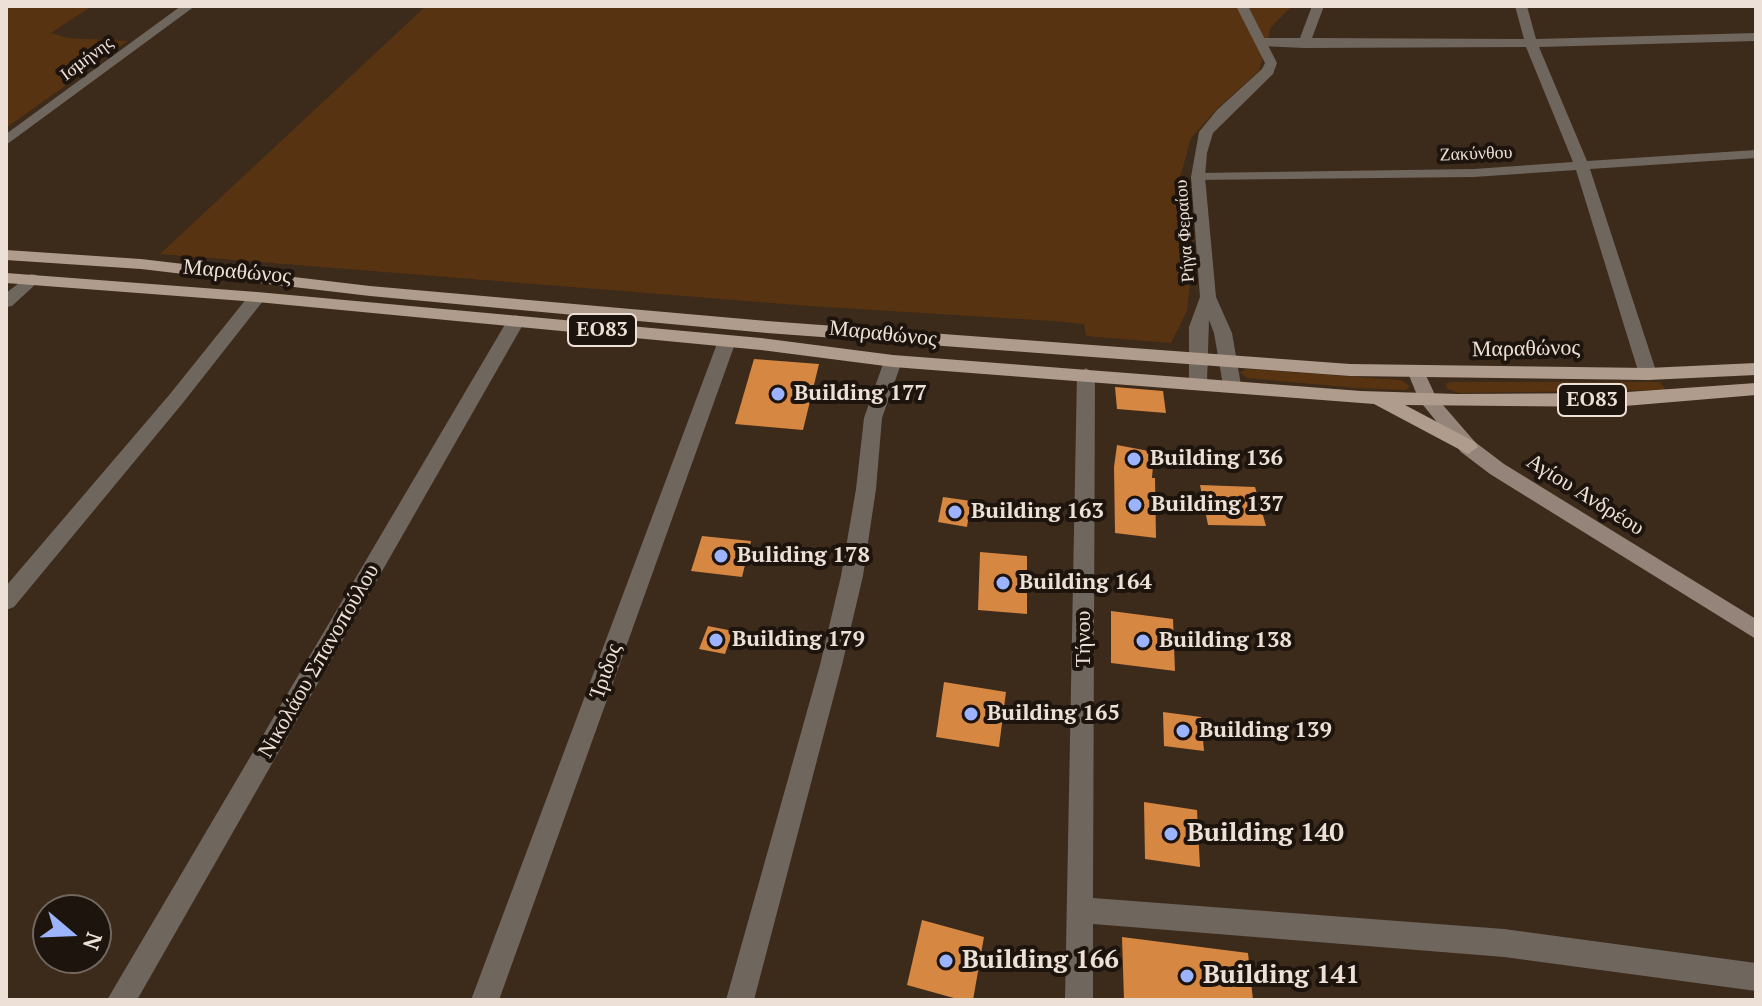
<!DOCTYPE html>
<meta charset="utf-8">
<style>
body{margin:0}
#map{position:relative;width:1762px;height:1006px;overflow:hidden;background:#3c2a1b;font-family:"PT Serif",serif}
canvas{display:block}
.frame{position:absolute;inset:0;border:8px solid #ede0d7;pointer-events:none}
.north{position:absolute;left:32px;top:894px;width:80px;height:80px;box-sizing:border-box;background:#1d140e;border:2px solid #70665e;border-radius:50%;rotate:109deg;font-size:22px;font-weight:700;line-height:32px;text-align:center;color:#ede0d7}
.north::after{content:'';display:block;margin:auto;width:28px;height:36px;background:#9cb4fd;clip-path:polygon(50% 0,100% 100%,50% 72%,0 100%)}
</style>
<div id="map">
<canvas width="1762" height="1006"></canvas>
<div class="frame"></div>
<div class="north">N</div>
</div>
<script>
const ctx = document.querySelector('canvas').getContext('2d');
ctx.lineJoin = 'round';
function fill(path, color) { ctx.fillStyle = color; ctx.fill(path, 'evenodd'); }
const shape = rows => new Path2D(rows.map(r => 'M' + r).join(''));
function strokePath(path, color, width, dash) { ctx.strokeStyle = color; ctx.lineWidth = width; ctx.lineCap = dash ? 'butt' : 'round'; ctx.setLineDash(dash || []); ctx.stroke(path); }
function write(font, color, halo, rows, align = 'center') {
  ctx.font = font + ' "PT Serif",serif'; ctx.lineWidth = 8; ctx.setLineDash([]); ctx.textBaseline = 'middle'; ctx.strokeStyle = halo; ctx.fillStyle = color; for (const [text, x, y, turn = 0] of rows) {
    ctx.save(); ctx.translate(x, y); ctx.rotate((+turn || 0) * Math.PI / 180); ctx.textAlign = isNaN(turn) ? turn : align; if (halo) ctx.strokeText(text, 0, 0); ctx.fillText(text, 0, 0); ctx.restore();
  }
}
fill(shape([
 [6,6,92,6,51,33,68,38,128,41,6,128],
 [426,6,1292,6,1271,27,1259,71,1219,107,1191,138,1178,185,1180,214,1195,233,1187,311,1171,343,1086,336,1084,324,1052,321,809,306,160,254],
 [1247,369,1401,380,1410,386,1406,390,1356,388,1247,378,1240,372],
 [1450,382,1660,382,1666,390,1459,393,1447,389,1446,384]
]), '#573311');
fill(shape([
 [754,359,819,364,803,430,735,424],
 [1115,387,1163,391,1166,413,1117,409],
 [1117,445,1154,452,1152,478,1155,478,1156,538,1115,533,1114,467],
 [1200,485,1255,487,1266,526,1208,525],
 [943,497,971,501,967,527,938,522],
 [702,536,751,541,742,577,691,571],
 [980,552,1027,556,1027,614,978,610],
 [1111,611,1173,619,1175,671,1111,663],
 [708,626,733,631,725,654,699,649],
 [944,682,1006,692,999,747,936,737],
 [1163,712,1201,717,1204,751,1164,746],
 [1144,802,1197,810,1200,867,1145,859],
 [922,920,984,937,973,1000,961,1000,907,985],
 [1122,937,1248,953,1253,1000,1124,1000]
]), '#d68742');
fill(shape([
 [1312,6,1324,6,1312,38,1524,39,1515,6,1527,6,1536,39,1756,33,1756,41,1539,47,1587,161,1756,150,1756,158,1590,169,1657,374,1654,378,1648,380,1639,374,1576,170,1474,177,1193,180,1191,177,1198,173,1474,169,1573,162,1526,47,1304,48,1262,46,1256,42,1262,38,1300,38,1312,6],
 [31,274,37,275,37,283,12,306,6,307,6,293,31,274],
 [257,292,265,297,263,301,182,404,14,607,6,610,6,586,170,394,251,293,257,292],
 [516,315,525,321,137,1000,107,1000,507,321,516,315],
 [727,335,736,341,499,1000,471,1000,718,341,727,335],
 [893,355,902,361,882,418,876,489,863,576,842,665,754,1000,726,1000,820,665,841,576,856,489,864,418,884,361,893,355],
 [1086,368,1095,374,1093,898,1504,929,1756,963,1756,991,1504,957,1093,924,1093,1000,1065,1000,1077,374,1086,368]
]), '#6f665e');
fill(shape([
 [181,6,195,6,6,145,6,134,181,6],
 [1236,6,1248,6,1277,63,1273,74,1213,133,1207,153,1205,177,1216,297,1232,333,1241,385,1232,391,1223,385,1214,333,1209,320,1207,383,1198,389,1189,383,1189,327,1200,297,1191,177,1199,132,1217,110,1262,69,1265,63,1236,6]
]), '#6f665e');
fill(shape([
 [1417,367,1423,369,1436,397,1475,442,1504,464,1756,619,1756,639,1490,474,1461,452,1419,400,1408,373,1417,367]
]), '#948479');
fill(shape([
 [6,250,141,259,370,286,767,321,1350,364,1648,368,1756,363,1756,375,1648,380,1350,376,767,333,370,296,141,269,6,260,6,250],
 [6,273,257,292,761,338,893,355,1361,391,1458,394,1613,393,1756,383,1756,395,1613,407,1405,405,1475,442,1478,447,1468,454,1374,404,893,367,761,350,257,302,6,283,6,273]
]), '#b09c8d');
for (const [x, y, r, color] of [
 [778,394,8,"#9cb4fd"],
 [1134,459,8,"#9cb4fd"],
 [1135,505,8,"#9cb4fd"],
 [955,512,8,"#9cb4fd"],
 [721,556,8,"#9cb4fd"],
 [1003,583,8,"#9cb4fd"],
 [716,640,8,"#9cb4fd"],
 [1143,641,8,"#9cb4fd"],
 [971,714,8,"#9cb4fd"],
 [1183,731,8,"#9cb4fd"],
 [1171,834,8,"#9cb4fd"],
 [946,961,8,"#9cb4fd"],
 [1187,976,8,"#9cb4fd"]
]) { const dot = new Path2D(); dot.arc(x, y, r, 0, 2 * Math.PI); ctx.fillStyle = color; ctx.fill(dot); strokePath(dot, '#1d140e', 3); }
write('18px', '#ede0d7', '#1d140e', [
 ["Ισμήνης",87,59,-37],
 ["Ζακύνθου",1476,154,-2],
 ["Ρήγα Φεραίου",1185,231,-94]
]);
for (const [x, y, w] of [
 [602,330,68],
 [1592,400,68]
]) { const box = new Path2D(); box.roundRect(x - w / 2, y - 16, w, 32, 6); ctx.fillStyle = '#1d140e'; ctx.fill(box); strokePath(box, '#ede0d7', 2); }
write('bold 20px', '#ede0d7', null, [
 ["ΕΟ83",602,330],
 ["ΕΟ83",1592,400]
]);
write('22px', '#ede0d7', '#1d140e', [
 ["Μαραθώνος",237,272,5],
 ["Μαραθώνος",883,334,6],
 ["Μαραθώνος",1526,349,-1],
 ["Αγίου Ανδρέου",1585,495,32],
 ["Τήνου",1084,639,-90],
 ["Νικολάου Σπανοπούλου",319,661,-60],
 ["Ίριδος",606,671,-71]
]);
write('bold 22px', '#ede0d7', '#1d140e', [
 ["Building 177",794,394],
 ["Building 136",1150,459],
 ["Building 137",1151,505],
 ["Building 163",971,512],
 ["Buliding 178",737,556],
 ["Building 164",1019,583],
 ["Building 179",732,640],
 ["Building 138",1159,641],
 ["Building 165",987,714],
 ["Building 139",1199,731]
], 'left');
write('bold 26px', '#ede0d7', '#1d140e', [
 ["Building 140",1187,834],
 ["Building 166",962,961],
 ["Building 141",1203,976]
], 'left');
</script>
